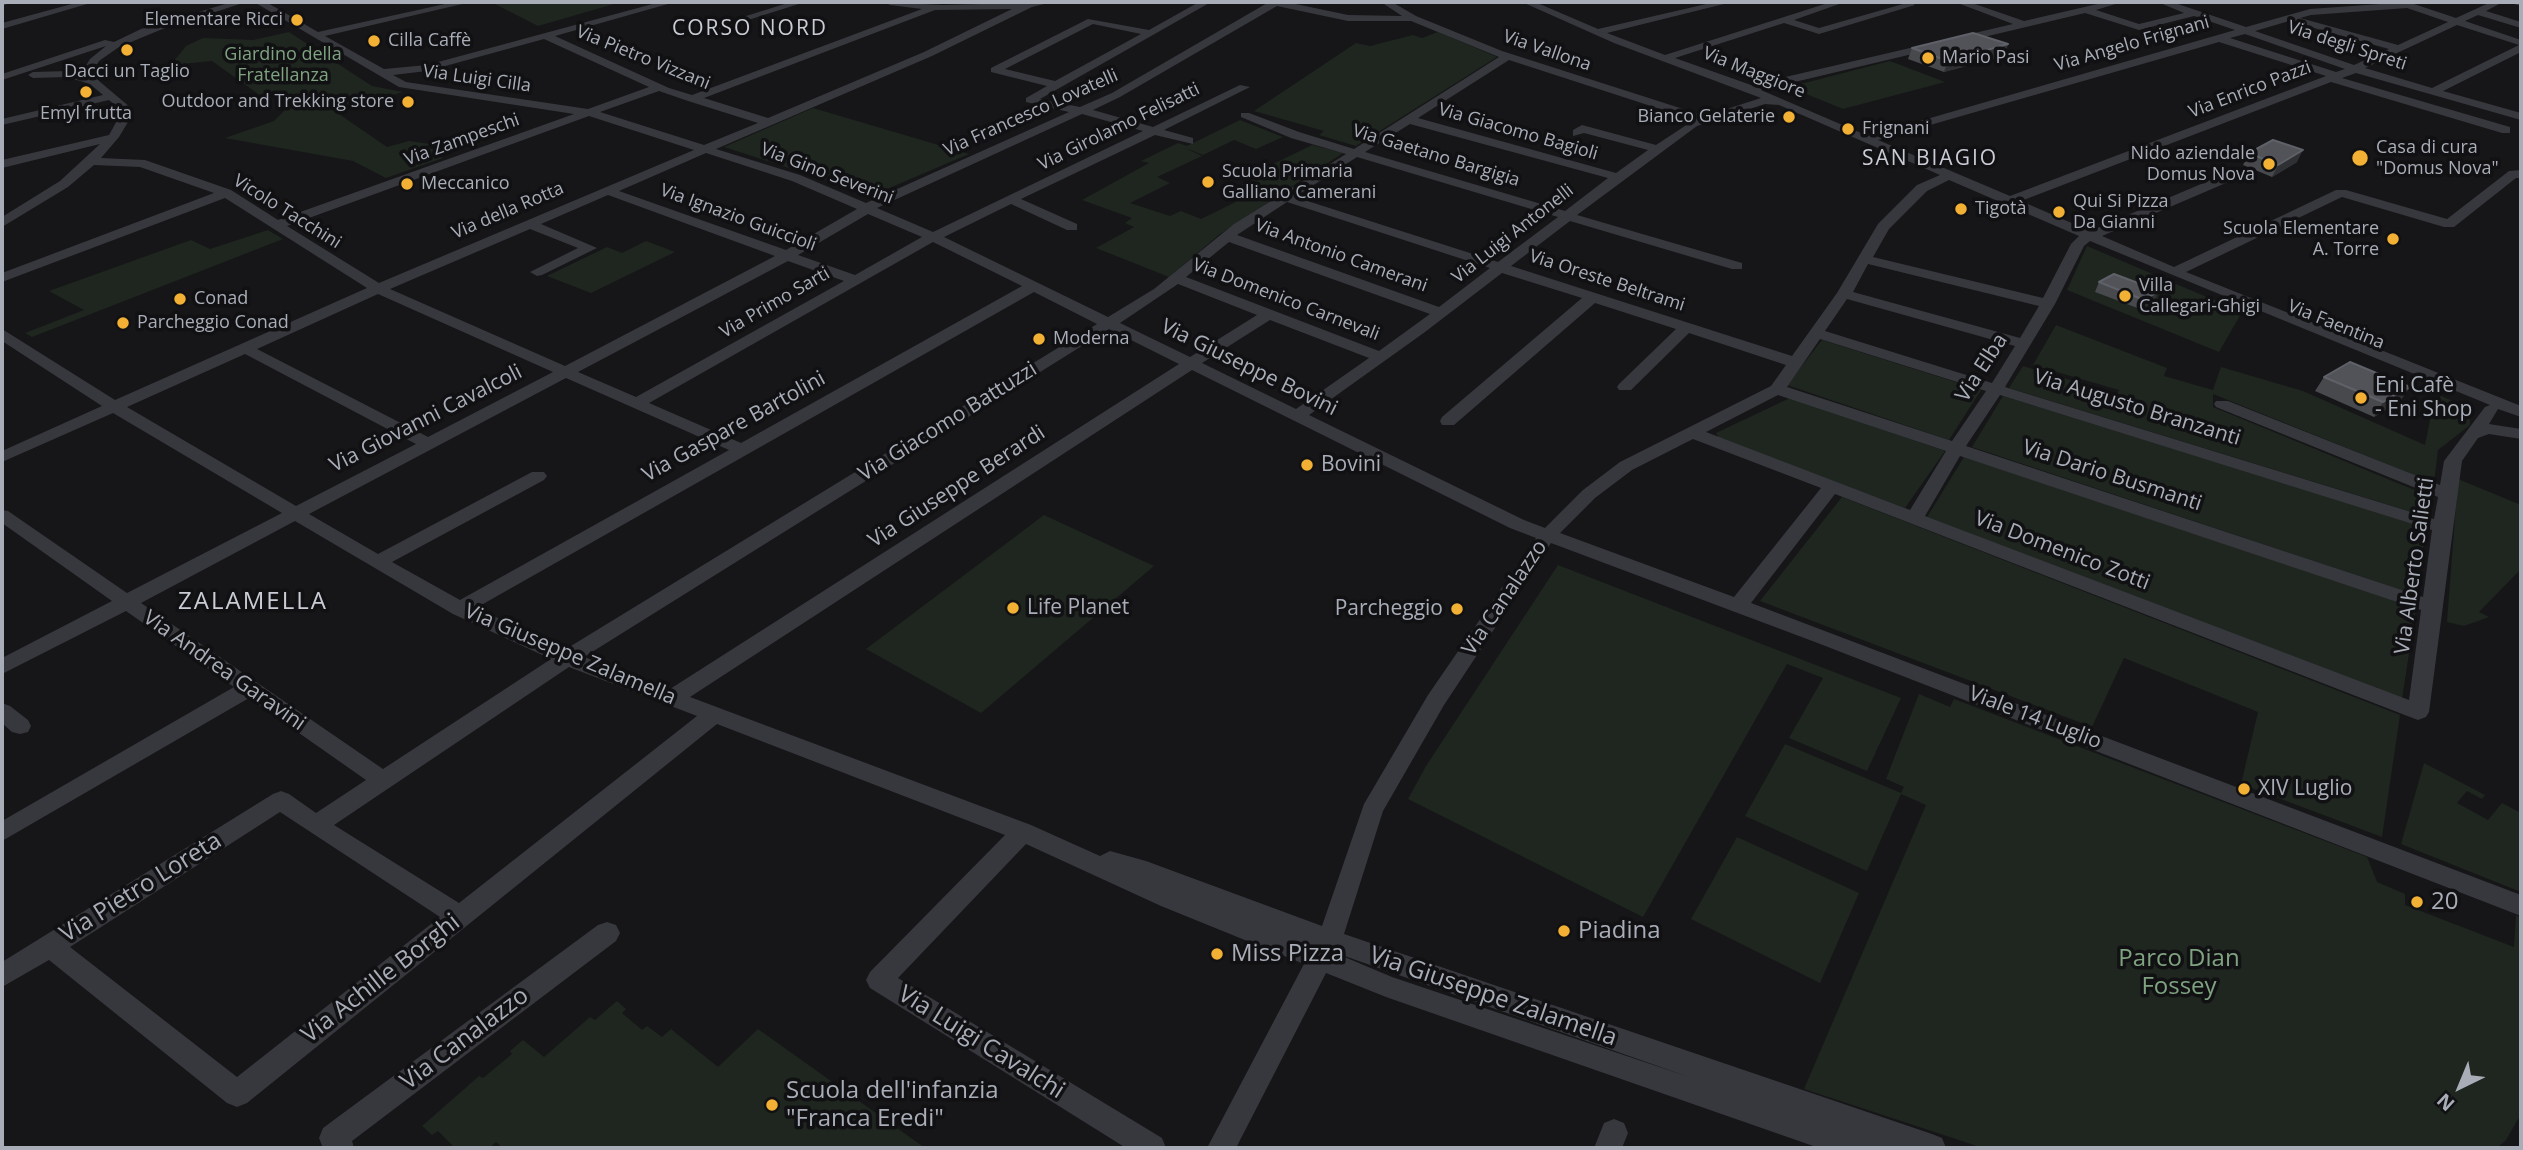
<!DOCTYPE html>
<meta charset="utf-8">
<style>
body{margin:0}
#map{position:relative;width:2523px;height:1150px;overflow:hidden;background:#161618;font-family:"Open Sans",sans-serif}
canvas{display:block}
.frame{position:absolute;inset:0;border:4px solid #a8adb8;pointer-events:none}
.north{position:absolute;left:2425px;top:1052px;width:70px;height:70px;-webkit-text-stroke:5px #111113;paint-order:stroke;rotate:223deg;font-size:19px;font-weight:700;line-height:28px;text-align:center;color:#a8adb8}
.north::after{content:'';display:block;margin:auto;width:24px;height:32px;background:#a8adb8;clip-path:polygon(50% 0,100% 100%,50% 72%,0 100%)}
</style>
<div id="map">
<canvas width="2523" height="1150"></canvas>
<div class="frame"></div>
<div class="north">N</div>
</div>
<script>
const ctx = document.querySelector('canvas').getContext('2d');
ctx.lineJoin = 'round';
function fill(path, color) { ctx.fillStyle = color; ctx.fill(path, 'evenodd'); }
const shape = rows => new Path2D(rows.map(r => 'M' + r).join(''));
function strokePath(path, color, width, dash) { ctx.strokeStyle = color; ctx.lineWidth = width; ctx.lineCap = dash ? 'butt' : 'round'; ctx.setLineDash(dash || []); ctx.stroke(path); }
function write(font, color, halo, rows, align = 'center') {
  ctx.font = font + ' "Open Sans",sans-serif'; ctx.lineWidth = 7; ctx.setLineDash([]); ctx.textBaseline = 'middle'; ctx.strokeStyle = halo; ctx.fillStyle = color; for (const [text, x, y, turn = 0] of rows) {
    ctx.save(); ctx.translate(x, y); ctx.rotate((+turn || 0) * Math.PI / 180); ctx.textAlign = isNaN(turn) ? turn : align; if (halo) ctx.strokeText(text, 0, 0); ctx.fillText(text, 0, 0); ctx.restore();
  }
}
fill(shape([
 [491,2,621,2,538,26],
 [289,32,372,86,403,92,336,112,387,147,409,141,430,144,424,147,442,152,435,155,443,158,386,178,353,161,225,138,274,121,295,100,261,96,212,61,171,65,186,46,203,38,253,40],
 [1438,32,1497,57,1356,146,1319,135,1324,131,1254,111,1356,43,1370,46,1413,35,1422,38],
 [1890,61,1945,82,1843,109,1789,87],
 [813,108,969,154,873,195,724,147],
 [1240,120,1283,137,1256,149,1234,140,1203,155,1183,147,1202,156,1157,177,1170,183,1130,203,1170,216,1181,211,1201,219,1250,195,1234,188,1268,172,1263,169,1312,145,1343,153,1220,234,1169,277,1096,248,1134,227,1125,223,1132,218,1082,200,1149,163,1141,161,1178,143,1187,146],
 [268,230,283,239,32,337,25,333,84,310,49,291,191,240,210,249],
 [646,241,675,252,591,293,547,276,607,247,622,253],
 [2087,246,2242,312,2219,352,2067,290],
 [2056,325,2167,368,2164,376,2213,390,2221,367,2303,391,2425,445,2431,415,2441,417,2443,404,2435,402,2441,396,2469,408,2470,425,2438,450,2434,483,2213,394,2213,407,2429,496,2425,516,2009,388,2023,366,2117,394,2119,390,2033,365],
 [1822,340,1981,390,1949,440,1787,385],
 [2003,396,2426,527,2416,595,1972,447],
 [1790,398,1945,451,1905,508,1719,438,1716,433],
 [1964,457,2416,608,2402,699,1927,517],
 [2458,479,2521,505,2521,569,2479,612,2489,617,2464,626,2447,622],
 [1842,497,2400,715,2382,837,2241,784,2258,712,2124,658,2092,727,1760,601],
 [1044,515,1154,566,981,713,866,649],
 [1558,565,1901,698,1867,771,1789,738,1823,678,1787,664,1643,917,1408,799,1426,766],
 [1919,694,1950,707,1954,699,2367,857,2377,882,2405,894,2405,905,2514,947,2516,915,2521,918,2521,1114,2506,1140,2497,1148,1983,1148,1804,1089,1926,805,1901,794,1867,871,1745,816,1785,744,1901,793,1904,787,1886,779],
 [2424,763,2485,795,2482,799,2467,791,2457,803,2488,820,2502,803,2521,813,2521,892,2401,844],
 [1737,837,1859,893,1820,983,1691,919],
 [617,1001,626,1009,622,1013,642,1030,647,1026,662,1037,671,1029,718,1067,758,1029,925,1148,503,1148,496,1142,489,1148,455,1148,438,1131,432,1135,422,1126,479,1076,483,1078,512,1054,510,1051,523,1040,544,1057,590,1017,595,1020]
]), '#1e261f');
fill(shape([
 [2,2,12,2,2,6,2,2],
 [79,2,94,2,2,29,2,23,79,2],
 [232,2,246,2,160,30,119,47,99,61,94,69,99,81,131,108,131,117,119,137,101,158,145,160,231,190,278,220,574,114,399,87,254,2,266,2,318,32,454,2,471,2,325,36,384,69,427,65,660,2,675,2,555,36,669,88,692,95,922,9,890,5,885,2,943,5,1052,2,1032,7,932,56,716,149,800,175,866,203,1069,112,1026,102,1026,98,1047,86,991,72,991,68,1088,19,1149,30,1199,2,1211,2,1040,99,1080,107,1112,93,1269,2,1286,2,1348,15,1402,16,1381,2,1392,2,1416,16,1502,51,1705,116,1761,98,1614,43,1522,2,1535,2,1598,29,1715,2,1732,2,1607,33,1665,55,1831,2,1845,2,1794,20,1819,28,1910,2,1915,5,1819,34,1784,23,1675,58,1751,85,2013,24,1955,2,1969,2,2024,21,2106,2,2122,2,2096,10,2139,24,2184,13,2158,2,2172,2,2246,27,2310,9,2408,2,2456,18,2491,2,2503,2,2486,11,2521,22,2521,28,2478,15,2465,21,2521,40,2521,52,2443,91,2521,113,2521,120,2356,73,2342,78,2510,127,2510,133,2502,133,2331,82,2021,201,2090,231,2239,168,2247,168,2247,174,2102,236,2174,267,2336,190,2346,190,2447,219,2509,171,2521,170,2521,178,2516,178,2454,227,2444,227,2342,197,2186,272,2521,406,2521,417,2498,409,2489,424,2521,429,2521,439,2489,434,2478,438,2462,461,2429,712,2426,717,2418,720,2410,717,1835,494,1751,603,2521,895,2521,916,1815,642,1551,543,1444,705,1383,811,1344,934,1932,1134,1942,1138,1946,1148,1819,1148,1386,997,1326,973,1236,1148,1207,1148,1304,964,1161,906,1026,844,898,978,1162,1138,1166,1148,1126,1148,870,988,866,980,870,972,1005,835,717,724,247,1103,237,1107,227,1103,49,960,2,987,2,962,273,794,281,791,289,794,316,813,366,780,249,698,2,841,2,821,234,687,126,611,2,674,2,658,112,601,2,523,2,510,8,511,127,593,282,513,113,413,2,462,2,451,102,406,2,341,2,329,115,400,367,288,225,198,2,282,2,273,214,193,140,167,94,165,68,187,2,227,2,217,60,181,100,144,2,168,2,160,109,135,119,117,119,109,109,100,2,125,2,119,103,95,90,84,67,77,33,78,28,75,33,72,68,71,86,76,84,69,90,59,106,46,2,80,2,74,105,40,114,42,141,29,232,2],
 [1277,6,1348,21,1411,21,1499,57,1354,149,1299,132,1249,113,1241,113,1241,117,1291,138,1346,154,1234,224,1154,289,1108,317,944,237,1011,204,1067,230,1077,230,1077,224,1021,199,1155,135,1193,144,1193,138,1164,130,1250,87,1240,85,1153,127,1093,110,1120,97,1277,6],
 [2407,8,2448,22,2398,45,2300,18,2311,15,2407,8],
 [1012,9,924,52,768,118,704,98,935,10,1012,9],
 [2085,13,2139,30,2194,16,2235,30,1868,136,1761,90,2085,13],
 [2289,21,2389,49,2354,65,2255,31,2289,21],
 [1093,24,1141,34,1055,81,1005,69,1093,24],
 [2457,25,2519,45,2432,88,2365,68,2457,25],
 [2245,34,2345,69,2336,72,2230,38,2245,34],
 [544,39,649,87,588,109,406,82,393,75,427,71,544,39],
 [2219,42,2326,76,2010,196,1878,140,2219,42],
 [1509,60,1694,120,1656,145,1582,125,1573,130,1573,136,1584,133,1648,150,1616,173,1418,118,1509,60],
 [659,91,688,101,758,123,704,145,600,112,659,91],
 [1765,104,1779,105,1940,175,1917,185,1878,224,1837,293,1792,356,1511,266,1570,221,1732,269,1742,269,1742,263,1577,215,1697,126,1765,104],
 [1082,114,1143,131,933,232,877,208,1082,114],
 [589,116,694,150,379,283,287,226,589,116],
 [1410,124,1608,178,1565,211,1365,152,1410,124],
 [706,153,792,181,857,209,786,250,619,191,706,153],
 [1357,157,1558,217,1498,262,1295,197,1357,157],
 [1949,180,2079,236,2071,244,2043,298,1873,257,1889,229,1927,191,1949,180],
 [608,195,775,256,565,366,390,289,530,229,578,248,530,272,537,276,542,275,597,248,541,224,608,195],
 [1287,202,1490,268,1439,307,1237,235,1287,202],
 [868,214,922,237,855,275,798,255,868,214],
 [2090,241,2490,405,2485,407,2444,461,2440,485,2228,401,2216,401,2214,404,2216,407,2438,497,2434,519,2005,387,2055,304,2084,246,2090,241],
 [933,242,1022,286,741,443,649,403,933,242],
 [1229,242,1430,314,1379,351,1186,277,1229,242],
 [788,261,844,281,636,397,578,372,788,261],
 [1868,264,2039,306,2020,338,1853,292,1868,264],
 [1502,273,1582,298,1442,417,1440,421,1442,425,1454,425,1595,303,1676,329,1619,384,1617,387,1619,390,1631,390,1689,333,1786,365,1771,386,1620,462,1583,490,1545,528,1524,520,1309,415,1425,332,1502,273],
 [1178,284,1257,315,1190,357,1120,323,1178,284],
 [1034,292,1097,324,566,649,476,608,1034,292],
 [378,294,553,372,428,437,257,349,378,294],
 [1847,299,2015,346,1992,383,1825,331,1847,299],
 [1270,320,1369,358,1296,409,1202,363,1270,320],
 [1109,329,1179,364,670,689,584,657,1109,329],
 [1820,339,1986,391,1952,441,1787,387,1820,339],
 [245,354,416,444,296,506,127,407,245,354],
 [1192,370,1510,528,1536,538,1428,695,1364,804,1322,926,1146,861,1110,851,1100,856,1031,825,690,697,1192,370],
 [566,378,729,450,460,600,392,562,544,480,547,476,544,472,532,472,378,554,309,514,566,378],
 [1778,395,1946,451,1910,510,1706,432,1778,395],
 [2000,395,2432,530,2423,597,1966,446,2000,395],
 [1693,439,1821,488,1734,597,1560,533,1595,498,1632,470,1693,439],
 [1960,456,2421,610,2409,700,1925,516,1960,456],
 [295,521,453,614,551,659,383,769,141,603,295,521],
 [569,667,697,716,459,903,334,825,569,667],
 [280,812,440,917,237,1077,70,947,280,812],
 [1335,953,1336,953,1689,1077,1392,977,1335,953],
 [791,2,805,2,707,33,698,31,791,2],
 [2512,2,2521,2,2521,6,2514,4,2512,2],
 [2,703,10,706,28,720,31,726,28,732,20,734,12,732,2,723,2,703],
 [607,922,616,925,620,933,616,941,352,1141,354,1148,323,1148,319,1138,323,1128,598,925,607,922],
 [1614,1119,1624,1123,1628,1133,1622,1148,1594,1148,1604,1123,1614,1119]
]), '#37383d');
fill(shape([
 [2008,44,2004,56,1944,72,1908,59,1912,48],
 [2249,153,2297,162,2272,177,2243,165],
 [2099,282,2155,300,2140,309,2095,292],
 [2324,377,2410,387,2400,401,2374,417,2315,391]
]), '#47494d');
fill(shape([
 [2008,44,2004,56,1944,72,1948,61],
 [2303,150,2297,162,2272,177,2278,165],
 [2159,291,2155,300,2140,309,2144,300],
 [2410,387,2400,401,2374,417,2383,402]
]), '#2f3033');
const building = shape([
 [1973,33,2008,44,1948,61,1912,48,1973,33],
 [2273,140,2303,150,2278,165,2249,153,2273,140],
 [2114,274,2159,291,2144,300,2099,282,2114,274],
 [2350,362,2410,387,2383,402,2324,377,2350,362]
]);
fill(building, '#525359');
strokePath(building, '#5f6168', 2);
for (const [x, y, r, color] of [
 [297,20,7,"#f2b134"],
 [374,41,7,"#f2b134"],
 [127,50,7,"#f2b134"],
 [1928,58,7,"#f2b134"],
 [86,92,7,"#f2b134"],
 [408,102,7,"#f2b134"],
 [1789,117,7,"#f2b134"],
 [1848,129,7,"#f2b134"],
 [2360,158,9,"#f2b134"],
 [2269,164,7,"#f2b134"],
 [1208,182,7,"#f2b134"],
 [407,184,7,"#f2b134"],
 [1961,209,7,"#f2b134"],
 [2059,212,7,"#f2b134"],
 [2393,239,7,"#f2b134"],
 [2125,296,7,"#f2b134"],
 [180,299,7,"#f2b134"],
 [123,323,7,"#f2b134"],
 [1039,339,7,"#f2b134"],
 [2361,398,7,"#f2b134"],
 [1307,465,7,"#f2b134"],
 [1013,608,7,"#f2b134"],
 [1457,609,7,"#f2b134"],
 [2244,789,7,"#f2b134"],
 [2417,902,7,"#f2b134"],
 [1564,931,7,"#f2b134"],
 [1217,954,7,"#f2b134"],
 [772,1105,7,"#f2b134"]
]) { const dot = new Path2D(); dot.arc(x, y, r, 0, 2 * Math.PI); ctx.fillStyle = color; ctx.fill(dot); strokePath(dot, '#111113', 2.5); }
write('18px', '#a8adb8', '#111113', [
 ["Elementare Ricci",283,20,"right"],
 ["Cilla Caffè",388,41],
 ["Mario Pasi",1942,58],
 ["Dacci un Taglio",127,72,"center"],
 ["Outdoor and Trekking store",394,102,"right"],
 ["Emyl frutta",86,114,"center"],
 ["Bianco Gelaterie",1775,117,"right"],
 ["Frignani",1862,129],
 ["Casa di cura",2376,148],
 ["\"Domus Nova\"",2376,169],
 ["Nido aziendale",2255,154,"right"],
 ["Domus Nova",2255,175,"right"],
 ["Scuola Primaria",1222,172],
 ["Galliano Camerani",1222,193],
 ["Meccanico",421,184],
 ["Qui Si Pizza",2073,202],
 ["Da Gianni",2073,223],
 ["Tigotà",1975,209],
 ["Scuola Elementare",2379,229,"right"],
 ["A. Torre",2379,250,"right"],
 ["Villa",2139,286],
 ["Callegari-Ghigi",2139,307],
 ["Conad",194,299],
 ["Parcheggio Conad",137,323],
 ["Moderna",1053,339]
], 'left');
write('18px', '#a8adb8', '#111113', [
 ["Via Angelo Frignani",2132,44,-16],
 ["Via degli Spreti",2347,46,18],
 ["Via Vallona",1547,51,19],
 ["Via Pietro Vizzani",643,58,22],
 ["Via Maggiore",1754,73,22],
 ["Via Luigi Cilla",477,79,8],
 ["Via Enrico Pazzi",2250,90,-21],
 ["Via Francesco Lovatelli",1031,113,-24],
 ["Via Girolamo Felisatti",1119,127,-26],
 ["Via Giacomo Bagioli",1518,132,16],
 ["Via Zampeschi",462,140,-20],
 ["Via Gaetano Bargigia",1436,156,17],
 ["Via Gino Severini",827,174,21],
 ["Via della Rotta",508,211,-23],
 ["Vicolo Tacchini",287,212,32],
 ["Via Ignazio Guiccioli",738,218,20],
 ["Via Luigi Antonelli",1513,234,-38],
 ["Via Antonio Camerani",1341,256,20],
 ["Via Oreste Beltrami",1607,281,18],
 ["Via Domenico Carnevali",1286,300,21],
 ["Via Primo Sarti",775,303,-30],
 ["Via Faentina",2336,325,22]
]);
write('18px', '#7fa381', '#111113', [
 ["Giardino della",283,55],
 ["Fratellanza",283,76]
]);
ctx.letterSpacing = '2px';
write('21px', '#c9ccd4', '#111113', [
 ["CORSO NORD",750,29],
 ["SAN BIAGIO",1930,159]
]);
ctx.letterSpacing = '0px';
write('21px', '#a8adb8', '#111113', [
 ["Via Giuseppe Bovini",1249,368,26],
 ["Via Elba",1982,368,-57],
 ["Via Augusto Branzanti",2137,408,17],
 ["Via Giovanni Cavalcoli",426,419,-27],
 ["Via Giacomo Battuzzi",948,422,-32],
 ["Via Gaspare Bartolini",734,427,-29],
 ["Via Dario Busmanti",2112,476,18],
 ["Via Giuseppe Berardi",957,487,-33],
 ["Via Domenico Zotti",2062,551,21],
 ["Via Alberto Salietti",2415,566,-82],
 ["Via Canalazzo",1505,598,-56],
 ["Via Giuseppe Zalamella",570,655,23],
 ["Via Andrea Garavini",224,671,35],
 ["Viale 14 Luglio",2035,718,21]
]);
write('21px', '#a8adb8', '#111113', [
 ["Eni Cafè",2375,386],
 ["- Eni Shop",2375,410],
 ["Bovini",1321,465],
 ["Life Planet",1027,608],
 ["Parcheggio",1443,609,"right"],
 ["XIV Luglio",2258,789]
], 'left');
ctx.letterSpacing = '2px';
write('24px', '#c9ccd4', '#111113', [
 ["ZALAMELLA",253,602]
]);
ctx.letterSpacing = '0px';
write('24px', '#a8adb8', '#111113', [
 ["Via Pietro Loreta",141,888,-32],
 ["Via Achille Borghi",381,979,-38],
 ["Via Giuseppe Zalamella",1493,997,19],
 ["Via Canalazzo",465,1039,-37],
 ["Via Luigi Cavalchi",981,1043,32]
]);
write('24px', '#a8adb8', '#111113', [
 ["20",2431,902],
 ["Piadina",1578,931],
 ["Miss Pizza",1231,954],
 ["Scuola dell'infanzia",786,1091],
 ["\"Franca Eredi\"",786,1119]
], 'left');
write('24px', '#7fa381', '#111113', [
 ["Parco Dian",2179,959],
 ["Fossey",2179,987]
]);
</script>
